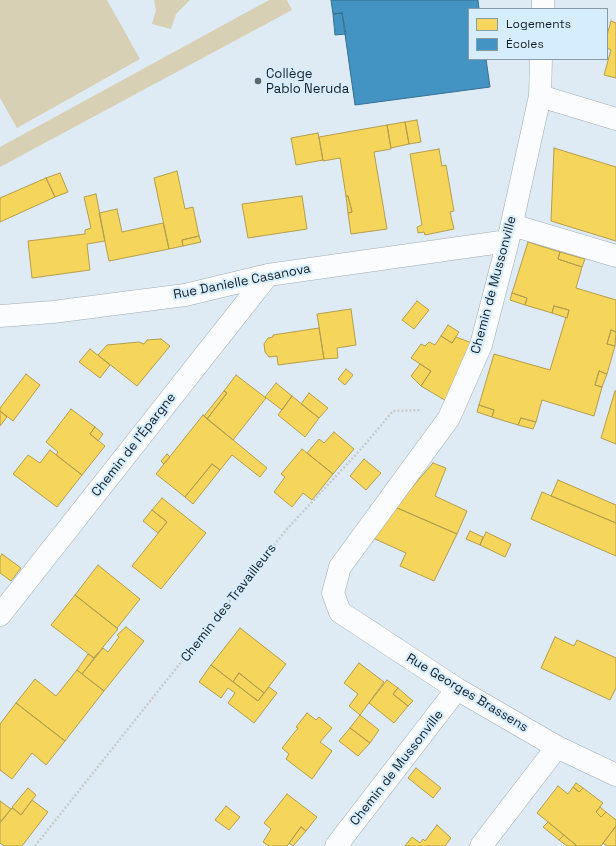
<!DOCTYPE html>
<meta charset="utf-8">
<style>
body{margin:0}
#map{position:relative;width:616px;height:846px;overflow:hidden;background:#deebf4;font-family:"Space Grotesk",sans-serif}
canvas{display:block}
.legend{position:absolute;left:468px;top:8px;width:140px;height:52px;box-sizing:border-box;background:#d5edfd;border:1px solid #899ba6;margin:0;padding:5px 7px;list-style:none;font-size:12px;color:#161f24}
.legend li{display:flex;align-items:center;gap:8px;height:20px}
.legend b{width:20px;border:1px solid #899ba6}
</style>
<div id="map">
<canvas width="616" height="846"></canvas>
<ul class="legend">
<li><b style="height:11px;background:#f6d55c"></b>Logements</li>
<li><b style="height:11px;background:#4393c3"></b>Écoles</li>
</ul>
</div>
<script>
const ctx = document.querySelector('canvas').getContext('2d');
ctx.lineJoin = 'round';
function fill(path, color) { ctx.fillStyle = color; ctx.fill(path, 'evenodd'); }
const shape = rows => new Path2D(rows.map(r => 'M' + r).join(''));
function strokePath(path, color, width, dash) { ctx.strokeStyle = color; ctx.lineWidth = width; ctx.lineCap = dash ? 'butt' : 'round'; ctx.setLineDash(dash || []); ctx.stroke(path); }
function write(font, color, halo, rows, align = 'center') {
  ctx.font = font + ' "Space Grotesk",sans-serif'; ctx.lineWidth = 4; ctx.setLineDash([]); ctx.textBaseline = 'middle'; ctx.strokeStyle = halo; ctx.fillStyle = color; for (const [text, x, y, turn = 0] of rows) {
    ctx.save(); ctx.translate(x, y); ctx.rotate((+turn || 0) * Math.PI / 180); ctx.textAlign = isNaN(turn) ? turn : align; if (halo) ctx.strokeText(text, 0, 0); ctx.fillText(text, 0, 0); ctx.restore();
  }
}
fill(shape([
 [0,0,107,0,140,59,17,128,0,98],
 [154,0,190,0,176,14,171,29,152,24,156,10],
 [269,0,287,0,292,10,0,167,0,147]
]), '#d8d0b5');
const homes = shape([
 [611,21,616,23,616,78,604,75,611,50,607,48,607,35,611,21],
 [417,120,421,142,409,144,405,122,417,120],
 [405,122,409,144,391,148,387,125,405,122],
 [387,125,391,149,374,152,387,229,351,234,348,213,352,212,348,196,346,196,340,158,323,161,319,137,387,125],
 [318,133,323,160,296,165,291,138,318,133],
 [554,148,616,167,616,241,551,221,554,148],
 [439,149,442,166,446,165,454,211,450,212,454,229,425,235,424,232,418,233,417,227,422,225,410,154,439,149],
 [177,171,185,209,193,207,199,236,182,240,183,246,169,249,154,178,177,171],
 [60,173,68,192,55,197,46,178,60,173],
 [46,178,55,197,0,222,0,198,46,178],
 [96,194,105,241,87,244,90,270,32,278,28,241,85,234,85,230,91,228,84,197,96,194],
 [302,196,307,229,248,238,242,204,302,196],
 [346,196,348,196,352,212,348,213,346,196],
 [117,209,122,232,163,223,169,249,109,261,99,213,117,209],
 [199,236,201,242,183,246,182,240,199,236],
 [528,242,560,252,558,259,582,267,576,288,616,300,616,332,611,330,607,344,615,346,607,374,599,371,595,385,602,387,594,416,542,400,536,422,521,418,518,425,492,417,494,410,479,405,494,354,550,370,566,317,567,318,569,310,554,306,552,313,525,305,527,298,512,293,528,242],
 [560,252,585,259,582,267,558,259,560,252],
 [512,293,527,298,525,305,510,300,512,293],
 [417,301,429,310,414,329,402,320,417,301],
 [554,306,569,310,567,318,552,313,554,306],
 [351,309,356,345,337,348,338,358,324,359,317,314,351,309],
 [448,325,459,332,452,343,441,336,448,325],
 [319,328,324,359,278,365,277,356,269,357,265,352,264,344,268,338,273,337,273,335,319,328],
 [611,330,616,332,615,346,607,344,611,330],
 [441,336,452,343,456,337,472,343,448,402,421,386,431,371,411,358,421,344,425,346,429,342,435,345,441,336],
 [161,339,170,346,137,386,98,355,107,345,139,342,144,344,147,340,161,339],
 [90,349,110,365,100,378,79,362,90,349],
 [420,364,431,371,421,386,411,376,420,364],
 [346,369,353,375,345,385,338,379,346,369],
 [599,371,607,374,602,387,595,385,599,371],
 [26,374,40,385,13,421,0,411,0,408,26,374],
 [236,375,266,398,233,440,207,419,227,393,224,391,236,375],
 [276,383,292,396,282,410,265,397,276,383],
 [224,391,227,393,207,419,204,416,224,391],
 [615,391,616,391,616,444,601,438,615,391],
 [309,393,328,408,319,418,301,404,309,393],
 [292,396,319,418,305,437,278,415,292,396],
 [479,405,494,410,492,417,477,412,479,405],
 [71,409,95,427,90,434,105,446,82,475,56,455,58,452,46,442,71,409],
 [0,411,7,417,0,426,0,411],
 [203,415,267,468,260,477,232,455,220,470,212,464,185,497,156,474,203,415],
 [521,418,536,422,533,429,518,425,521,418],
 [95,427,103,434,98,441,90,434,95,427],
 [334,432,354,449,333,474,307,453,319,439,324,443,334,432],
 [302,449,333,474,312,500,303,493,292,507,274,492,285,477,281,474,302,449],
 [50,450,82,475,57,507,13,474,28,455,40,463,50,450],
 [167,454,170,457,164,464,161,461,167,454],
 [364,459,381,473,366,490,350,476,364,459],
 [433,463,446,468,435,496,467,511,457,534,395,507,433,463],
 [212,464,220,470,193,504,185,497,212,464],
 [558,480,616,505,616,523,551,496,558,480],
 [542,492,616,523,616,556,531,519,542,492],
 [162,498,206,533,161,589,132,566,167,522,152,510,162,498],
 [395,507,457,534,434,581,400,566,406,553,373,538,395,507],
 [152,510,167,522,158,533,143,521,152,510],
 [470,531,483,537,480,545,466,539,470,531],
 [486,532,511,544,505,557,480,545,486,532],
 [2,554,21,568,11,581,0,573,0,557,2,554],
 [98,565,140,599,117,628,75,595,98,565],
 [75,595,118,629,94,658,51,625,75,595],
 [126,627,144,641,104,691,82,674,103,648,108,652,119,637,117,635,126,627],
 [240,628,286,664,264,693,239,673,233,682,211,665,240,628],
 [555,637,574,646,577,640,616,658,616,688,610,700,541,668,555,637],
 [98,653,82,674,77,670,88,654,94,658,98,653],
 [359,663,384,682,360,715,349,706,358,694,344,683,359,663],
 [211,665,258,701,269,687,277,693,254,723,228,703,235,693,228,688,221,698,199,682,211,665],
 [77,670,104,691,65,741,16,703,35,679,56,696,77,670],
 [239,673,264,693,258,701,233,682,239,673],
 [387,680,398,688,393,694,408,706,394,723,369,703,387,680],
 [398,688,413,701,408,706,393,694,398,688],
 [16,703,65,741,46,765,32,753,12,779,0,770,0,724,16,703],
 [307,713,316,720,319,717,332,728,320,742,332,751,312,779,286,759,289,754,282,748,298,728,296,727,307,713],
 [360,715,379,730,370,743,350,728,360,715],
 [350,728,370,743,358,756,339,741,350,728],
 [416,768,441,788,433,798,408,778,416,768],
 [576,783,583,788,579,792,573,787,576,783],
 [558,786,568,794,573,787,579,792,583,788,603,803,596,812,601,817,606,812,616,820,616,826,601,846,577,846,537,813,558,786],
 [28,788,36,795,21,815,12,807,28,788],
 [287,794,317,817,306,831,301,827,287,846,269,846,263,842,271,829,264,823,287,794],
 [32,800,48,812,22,846,4,846,0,843,0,823,12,808,21,815,32,800],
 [0,801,11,809,1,821,0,821,0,801],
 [226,806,240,817,229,830,215,820,226,806],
 [600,807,606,812,601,817,596,812,600,807],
 [548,822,564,835,559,840,543,827,548,822],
 [437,825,451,838,445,846,405,846,412,837,420,843,423,839,425,841,437,825],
 [616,826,616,846,607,846,603,843,616,826],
 [301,827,306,831,293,846,289,843,301,827],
 [564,835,577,846,567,846,559,840,564,835]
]);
fill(homes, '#f6d55c');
strokePath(homes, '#b39e4b', 1);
const schools = shape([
 [331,0,478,0,479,9,469,9,469,59,486,59,490,87,355,105,342,13,333,14,331,0],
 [342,13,346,34,335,35,333,14,342,13]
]);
fill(schools, '#4393c3');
strokePath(schools, '#367093', 1);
const pedestrian = shape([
 [512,225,616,256]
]);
const minor = shape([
 [543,9,543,0],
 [541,59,540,96,508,241,481,345,449,418,340,567,333,593,340,612,457,689,557,747,616,775],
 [540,96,616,119],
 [0,316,53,312,185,295,268,275,508,241],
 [0,615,268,275],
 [336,846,457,689],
 [481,846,557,747]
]);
strokePath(pedestrian, '#a2acb3', 23);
strokePath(minor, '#a2acb3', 23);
strokePath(shape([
 [35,846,286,530,362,448,393,411,421,410]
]), '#c7cbce', 2.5, [2, 2]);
strokePath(pedestrian, '#fafcfd', 22);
strokePath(minor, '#fafcfd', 22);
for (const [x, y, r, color] of [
 [258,81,4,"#5c666d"]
]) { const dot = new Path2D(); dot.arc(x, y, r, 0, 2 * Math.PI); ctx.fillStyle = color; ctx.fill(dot); strokePath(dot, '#d5edfd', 1.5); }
write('13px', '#161f24', '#d5edfd', [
 ["Collège",266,74],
 ["Pablo Neruda",266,89]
], 'left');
write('13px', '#161f24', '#d5edfd', [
 ["Rue Danielle Casanova",242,282,-11],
 ["Chemin de Mussonville",494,285,-75],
 ["Chemin de l'Épargne",134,445,-52],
 ["Chemin des Travailleurs",229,603,-52],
 ["Rue Georges Brassens",467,693,31],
 ["Chemin de Mussonville",397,768,-52]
]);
</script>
